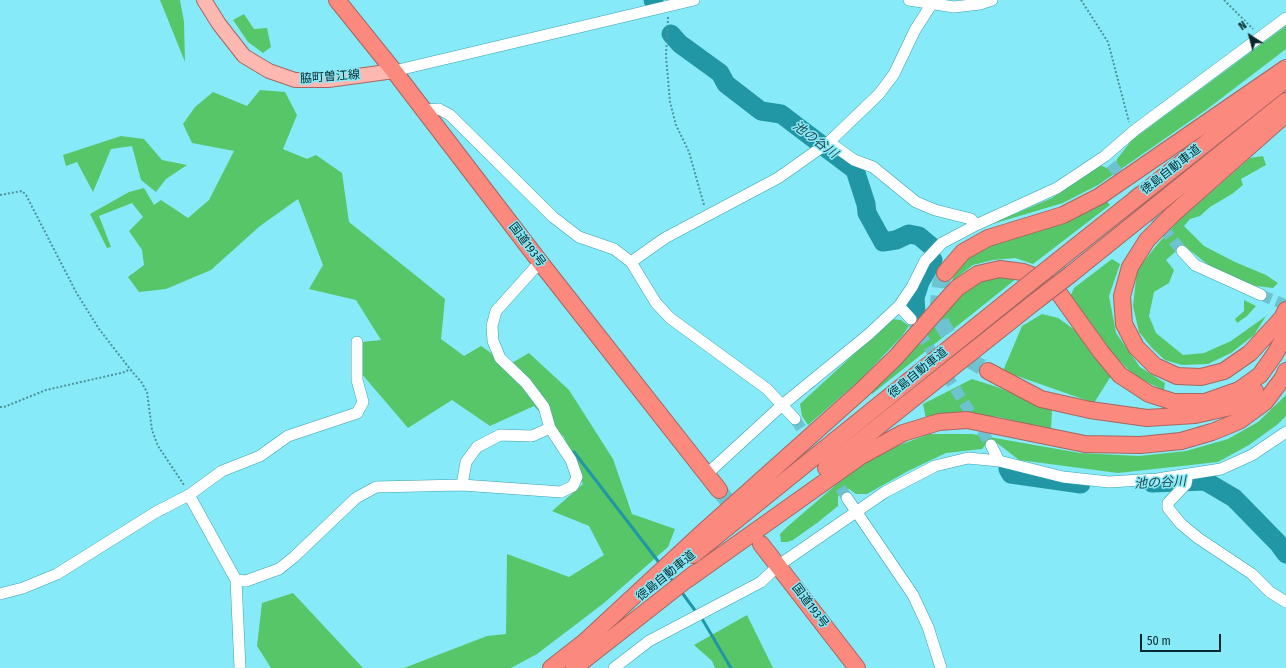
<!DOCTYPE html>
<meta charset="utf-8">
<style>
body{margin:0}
#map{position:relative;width:1286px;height:668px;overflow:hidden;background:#87eaf8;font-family:"Fira Sans Condensed",sans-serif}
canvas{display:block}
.north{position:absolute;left:1230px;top:16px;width:40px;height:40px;-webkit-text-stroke:3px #87eaf8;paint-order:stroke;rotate:324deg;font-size:11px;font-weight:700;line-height:16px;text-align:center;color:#07292d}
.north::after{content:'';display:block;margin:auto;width:14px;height:18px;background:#07292d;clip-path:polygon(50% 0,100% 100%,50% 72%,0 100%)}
.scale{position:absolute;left:1140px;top:634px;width:81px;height:18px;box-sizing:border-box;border:2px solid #07292d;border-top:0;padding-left:5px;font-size:12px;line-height:14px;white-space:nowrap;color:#07292d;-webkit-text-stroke:3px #87eaf8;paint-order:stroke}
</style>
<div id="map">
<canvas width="1286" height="668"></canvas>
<div class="north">N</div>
<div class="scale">50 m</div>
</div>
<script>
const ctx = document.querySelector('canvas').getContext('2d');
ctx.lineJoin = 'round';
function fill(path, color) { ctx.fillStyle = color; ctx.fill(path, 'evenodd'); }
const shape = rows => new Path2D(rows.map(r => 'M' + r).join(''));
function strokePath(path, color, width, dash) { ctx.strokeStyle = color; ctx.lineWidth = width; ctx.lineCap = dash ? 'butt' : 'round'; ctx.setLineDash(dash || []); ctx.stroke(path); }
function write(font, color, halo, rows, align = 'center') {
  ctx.font = font + ' "Fira Sans Condensed","Noto Sans JP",sans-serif'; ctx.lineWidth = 3; ctx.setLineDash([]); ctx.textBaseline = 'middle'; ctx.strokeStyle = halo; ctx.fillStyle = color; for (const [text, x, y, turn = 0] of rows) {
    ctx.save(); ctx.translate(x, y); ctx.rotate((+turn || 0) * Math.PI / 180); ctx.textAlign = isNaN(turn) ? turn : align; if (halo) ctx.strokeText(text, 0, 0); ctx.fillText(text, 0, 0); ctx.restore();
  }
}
fill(shape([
 [160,0,180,0,184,22,185,62],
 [244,14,254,29,267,28,271,47,263,53,248,42,233,20],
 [1286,26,1286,49,1206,110,1098,185,1063,203,989,225,1052,198,1100,165,1109,169,1116,164,1117,159,1132,140],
 [260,90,285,92,297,115,283,149,307,159,316,155,342,173,349,222,445,299,441,339,464,356,481,346,508,365,529,353,569,390,613,459,632,514,675,529,668,547,604,603,537,654,511,668,404,668,487,636,506,634,507,554,569,577,604,555,589,526,552,511,583,484,564,437,534,406,490,426,452,400,408,428,355,366,362,342,381,340,356,300,309,289,323,265,298,199,260,226,211,270,166,289,139,292,128,277,144,265,142,250,129,231,143,217,132,203,99,216,111,247,107,248,90,214,129,192,144,188,154,205,161,200,188,218,209,200,234,151,192,143,183,124,195,107,213,92,247,106],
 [121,136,144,139,162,160,187,165,166,179,156,192,141,180,132,146,111,149,93,192,77,162,66,166,63,155],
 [1263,156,1266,165,1241,179,1243,185,1232,194,1210,207,1200,216,1190,219,1184,226,1204,246,1235,262,1266,275,1278,283,1273,288,1256,286,1235,278,1210,266,1183,245,1166,260,1174,270,1169,283,1154,292,1149,316,1156,333,1183,355,1204,353,1231,341,1266,316,1254,335,1231,353,1208,364,1182,365,1165,360,1152,348,1139,332,1133,306,1137,270,1156,246,1178,221,1250,158],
 [1105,199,1110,205,1033,264,1015,258,993,260,973,265,952,281,956,269,970,255,998,242],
 [1112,259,1120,264,1109,296,1116,333,1140,367,1165,383,1164,390,1136,377,1104,345,1070,297,1074,288],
 [1010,275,1016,279,872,394,871,391,950,302,977,281],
 [1244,300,1256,306,1247,316,1237,323,1235,319,1244,311],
 [1042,314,1058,318,1078,332,1111,376,1094,403,1003,371,1022,326],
 [892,319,901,320,909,326,902,336,861,379,808,425,802,416,800,404],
 [972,379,997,387,1052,410,1051,430,999,417,960,414,926,419,923,404],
 [1286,395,1286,416,1278,424,1249,445,1218,462,1118,473,1019,460,997,443,986,444,982,449,946,453,908,471,867,494,856,494,849,489,838,496,838,506,817,523,793,540,787,542,781,542,780,534,787,527,845,477,884,451,929,434,972,434,1080,453,1139,456,1186,451,1228,439,1258,422],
 [293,593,363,668,271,668,257,646,262,603],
 [747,615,773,668,715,668,712,661,694,645]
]), '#57c669');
strokePath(shape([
 [574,452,661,565],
 [667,573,674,583],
 [680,590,697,613],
 [701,617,731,668]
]), '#2197a5', 3);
strokePath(shape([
 [653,0,654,1],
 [671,34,680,44,720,73,726,84,761,111,781,114,855,170,866,204,867,213,883,242,896,240,909,234,919,236,931,246],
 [916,313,915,298,920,282,933,260],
 [1008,469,1011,474,1081,484],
 [1152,483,1205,481,1234,498,1278,543,1286,554]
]), '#2197a5', 19);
strokePath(shape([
 [1111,164,1182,251],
 [1261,295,1286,305],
 [911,319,991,445],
 [795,419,847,498]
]), '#6dc3cf', 11, [11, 5.5]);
strokePath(shape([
 [945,273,940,284,938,304,942,324,954,344,973,362,988,371],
 [719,490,761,544]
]), '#6dc3cf', 16, [16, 8]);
const minor = shape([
 [909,0,954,7,980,4,992,0],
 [394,71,694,0],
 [424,110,439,109,450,115,553,217,579,237,614,249,631,262,656,303,670,318,767,389,795,419],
 [829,142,854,160,873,167,916,202,935,210,971,219,976,225],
 [1182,251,1195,265,1261,295],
 [631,262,665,238,778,178,829,142,879,94,894,74,915,30,931,5],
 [899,306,911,319],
 [991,445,999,461],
 [707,474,781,406,869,334,899,306,912,287,925,261,942,243,976,225,1057,188,1105,156,1135,130,1286,18],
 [1188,474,1186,484,1168,503,1168,508,1181,524,1198,538,1252,574,1270,592,1286,602],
 [462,485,466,462,477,447,500,435,532,436,550,428,544,407,526,383,500,358,493,341,492,326,496,311,540,262],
 [189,495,236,580,240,668],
 [847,498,913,595,928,627,941,668],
 [236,580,246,581,279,569,294,557,356,498,376,487,462,485,561,492,573,486,577,477,571,460,550,428],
 [0,594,23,588,57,574,156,512,189,495,222,471,260,456,288,436,357,413,363,402,357,380,357,342],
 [614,668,649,641,761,582,779,565,885,492,935,466,968,458,999,461,1063,477,1109,482,1157,479,1221,469,1252,455,1286,432]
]);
const major = shape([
 [204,0,219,24,244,56,269,71,295,80,328,80,394,71]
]);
const highway = shape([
 [337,0,394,71,540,262,719,490],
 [1286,114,1173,214,1147,240,1130,267,1122,296,1124,324,1136,347,1155,366,1177,376,1201,377,1224,371,1250,353,1282,318,1286,310],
 [1060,259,1284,81],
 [945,273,963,252,988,238,1063,215,1100,196,1286,68],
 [1071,274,1286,101],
 [988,371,1041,399,1090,410,1147,418,1195,415,1231,407,1255,391],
 [826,468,1036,301],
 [761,544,857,668],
 [693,555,1025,287],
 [688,579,861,456,903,433,939,422,967,420,1085,444,1140,445,1181,441,1212,432,1239,421,1265,402,1283,378,1286,371],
 [580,646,703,532,862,390,896,357,957,288,978,274,1000,269,1023,272,1044,280,1058,292,1101,352,1120,375,1149,394,1174,402,1205,402,1239,390,1260,375,1275,354,1286,334],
 [551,668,588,639],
 [574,668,695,573]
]);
strokePath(minor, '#3aa2af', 12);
strokePath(major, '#a66761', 16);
strokePath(highway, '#a66761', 18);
strokePath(shape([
 [1081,0,1108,42,1129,122],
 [1224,0,1253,29],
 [668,17,666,56,670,102,676,125,689,152,704,205],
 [0,195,22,191,26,195,76,292,99,329,130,369,142,383,147,392,152,430,158,446,184,485],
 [0,407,4,407,46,390,125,372,130,369]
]), '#4d939c', 2, [2, 2]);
strokePath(minor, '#fff', 11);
strokePath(major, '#fdb8b1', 14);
strokePath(highway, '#fb897d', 16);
const highwayBridge = shape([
 [1025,287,1060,259],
 [1036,301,1071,274]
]);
strokePath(highwayBridge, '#a66761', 18, []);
strokePath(highwayBridge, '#fb897d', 16);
write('12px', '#07292d', '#87eaf8', [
 ["脇町曽江線",330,77,-4],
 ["徳島自動車道",1171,170,-38],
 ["国道193号",527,245,53],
 ["徳島自動車道",918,373,-39],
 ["徳島自動車道",666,576,-39],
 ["国道193号",810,606,53]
]);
write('italic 13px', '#25464a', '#87eaf8', [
 ["池の谷川",815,140,37],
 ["池の谷川",1160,483,-3]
]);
</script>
